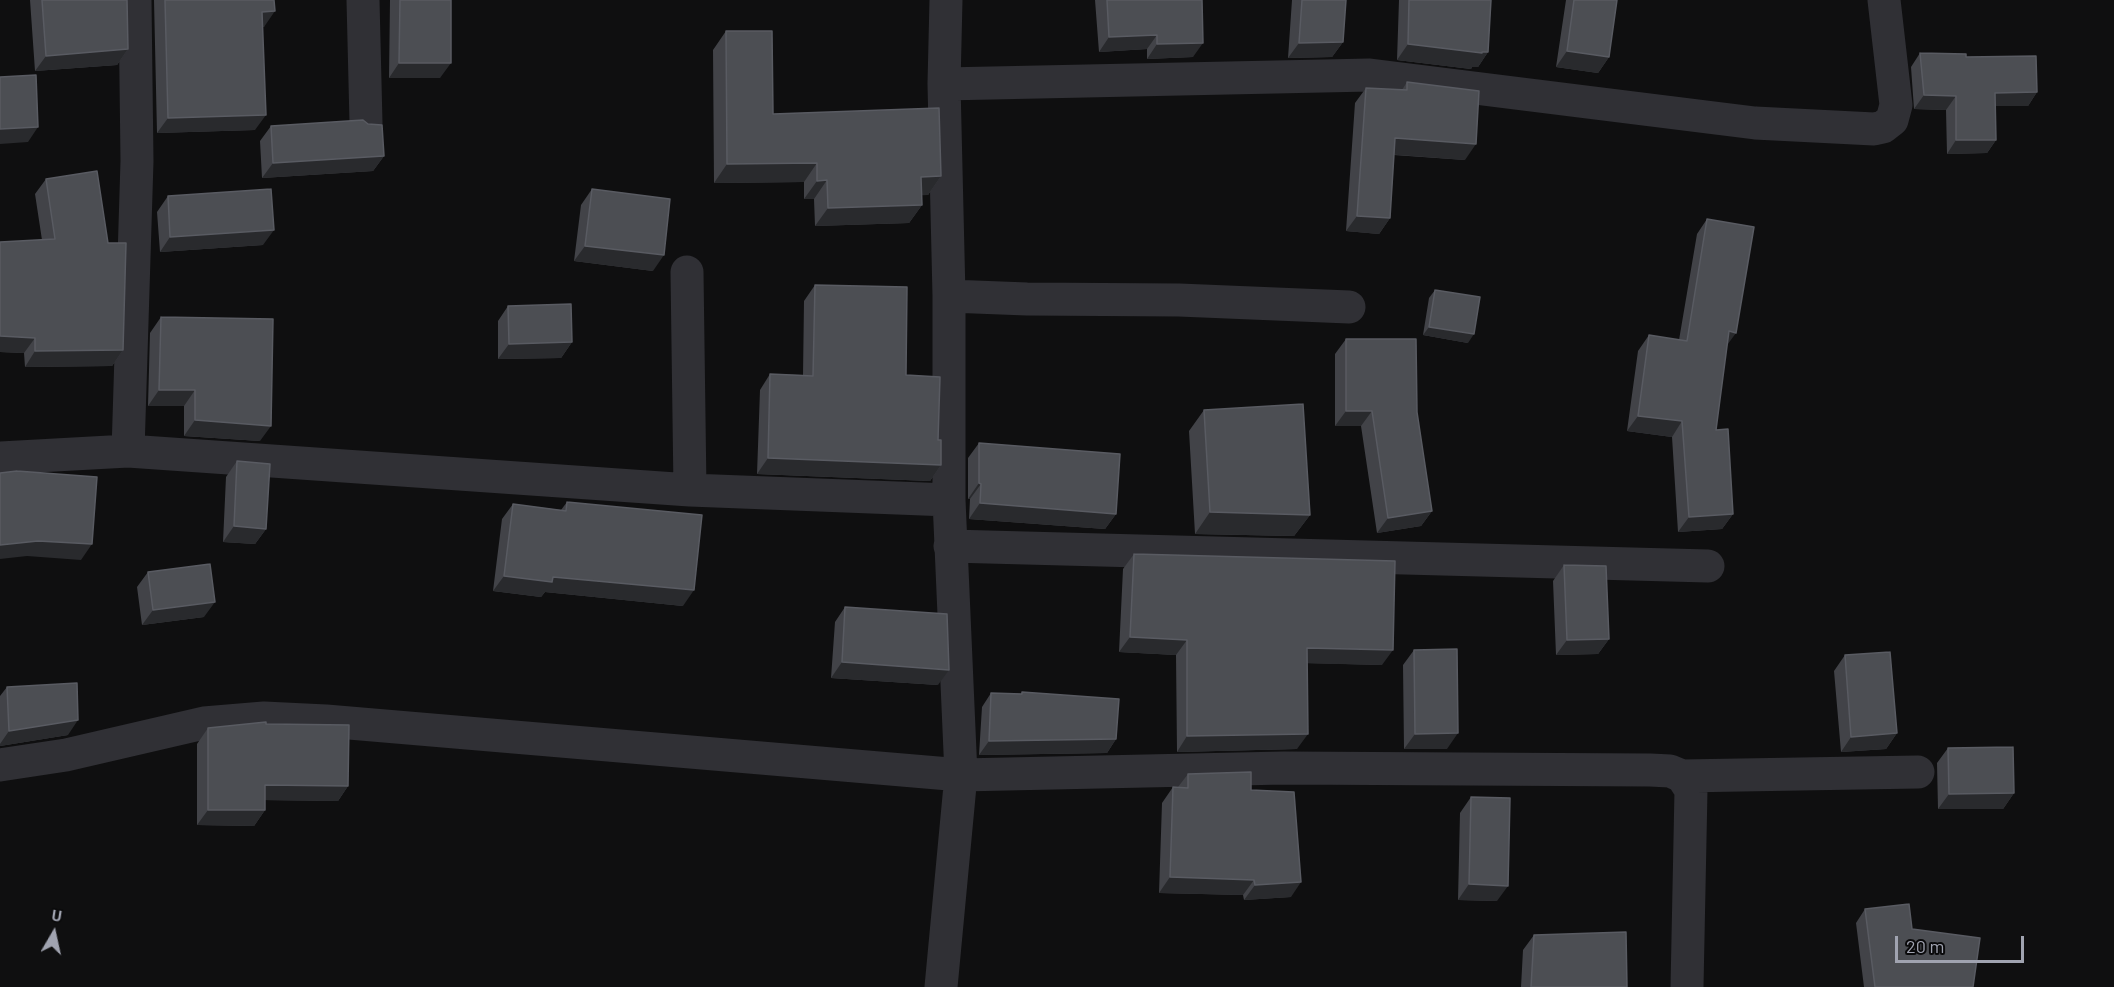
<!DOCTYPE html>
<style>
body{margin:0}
#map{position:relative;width:2114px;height:987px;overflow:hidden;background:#0f0f10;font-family:Barlow,sans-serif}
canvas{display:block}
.north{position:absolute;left:24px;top:903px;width:60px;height:60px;-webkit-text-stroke:4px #0a0a0b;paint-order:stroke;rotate:9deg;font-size:16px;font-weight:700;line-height:24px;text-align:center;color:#a0a3b0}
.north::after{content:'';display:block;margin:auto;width:21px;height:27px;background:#a0a3b0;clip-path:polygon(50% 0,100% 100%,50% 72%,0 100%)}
.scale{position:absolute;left:1895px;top:936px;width:129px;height:27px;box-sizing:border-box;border:3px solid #a0a3b0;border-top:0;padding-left:8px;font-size:18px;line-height:21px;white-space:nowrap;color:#a0a3b0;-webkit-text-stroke:4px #0a0a0b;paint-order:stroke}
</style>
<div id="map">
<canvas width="2114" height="987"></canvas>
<div class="north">U</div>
<div class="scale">20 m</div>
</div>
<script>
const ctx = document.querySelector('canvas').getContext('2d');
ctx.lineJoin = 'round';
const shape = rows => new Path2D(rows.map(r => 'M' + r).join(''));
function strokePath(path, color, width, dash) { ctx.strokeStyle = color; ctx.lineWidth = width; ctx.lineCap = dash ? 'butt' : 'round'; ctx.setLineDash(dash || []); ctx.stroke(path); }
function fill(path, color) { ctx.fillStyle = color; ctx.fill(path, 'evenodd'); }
strokePath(shape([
 [363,0,366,123],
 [944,84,1370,75,1755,123,1874,129,1883,127,1892,120,1896,105,1884,0],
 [687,272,690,490],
 [949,296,1027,299,1179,300,1349,307],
 [128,451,137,161,135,0],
 [0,458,128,451,690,490,949,500],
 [950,546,1708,566],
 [0,765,66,755,204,723,264,718,326,721,961,775,1284,768,1650,770,1670,771,1682,776,1918,772],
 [1682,776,1691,790,1687,987],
 [941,987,961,775,949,500,949,296,944,84,946,0]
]), '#303035', 33);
fill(shape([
 [30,0,127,0,128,49,117,65,35,71],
 [154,0,274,0,264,27,263,27,255,130,157,133],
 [390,0,451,0,440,78,389,78],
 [1095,0,1202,0,1193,57,1147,59,1147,49,1099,52],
 [1292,0,1346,0,1343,42,1332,57,1288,58],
 [1399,0,1491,0,1488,52,1478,67,1472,67,1471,69,1397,60],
 [1566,0,1617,0,1609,57,1598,73,1556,67],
 [726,31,773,114,941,176,928,195,921,195,922,205,909,223,815,226,814,199,804,199,804,182,714,183,713,50],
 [1920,53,2037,92,2028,106,1996,106,1996,140,1987,153,1947,154,1946,110,1914,109,1911,67],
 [1407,82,1465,160,1394,155,1390,218,1379,234,1346,231,1355,103,1366,88,1402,90],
 [368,124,384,156,373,171,262,178,260,141,271,126],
 [46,179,123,350,112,366,25,367,24,353,0,352,0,242,42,240,35,194],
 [592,189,653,271,574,261,581,205],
 [168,196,263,245,160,252,157,212],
 [1707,219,1727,345,1716,430,1733,514,1722,529,1678,532,1672,437,1627,431,1638,351,1649,335,1679,340,1697,234],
 [815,285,906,375,938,440,941,465,930,481,757,474,760,390,770,374,803,375,804,301],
 [1435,290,1468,343,1423,335,1429,298],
 [508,306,572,342,561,358,498,359,498,321],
 [161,317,260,441,184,436,184,406,148,406,150,333],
 [1346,339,1432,511,1421,526,1377,533,1361,426,1335,426,1335,354],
 [1204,410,1310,515,1294,536,1195,534,1189,431],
 [979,443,1116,514,1105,529,969,519,970,499,968,499,968,458],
 [237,461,266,529,255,544,223,542,226,477],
 [567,502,683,606,545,592,541,597,493,591,502,519,513,504,561,510],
 [1134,554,1382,665,1307,663,1297,749,1177,752,1176,655,1119,652,1123,569],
 [1564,565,1609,639,1598,654,1556,655,1553,581],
 [148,572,204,617,142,625,137,587],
 [845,607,938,685,831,678,835,622],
 [1414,650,1447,749,1404,749,1403,665],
 [1845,655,1897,733,1886,749,1841,752,1834,671],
 [7,687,68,735,0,746,0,696],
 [1022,692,1116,739,1107,753,979,755,982,707,991,693,1021,694],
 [266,724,348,786,338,801,265,800,265,810,254,826,197,825,197,744,208,728],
 [1948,748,2014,793,2003,809,1938,809,1937,763],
 [1188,774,1251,790,1291,897,1244,900,1243,895,1159,893,1162,803,1173,787,1178,787],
 [1471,797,1497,901,1458,900,1460,813],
 [1865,909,1973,987,1864,987,1856,923],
 [1534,935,1627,987,1521,987,1523,950]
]), '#424348');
fill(shape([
 [275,11,264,27,251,27,262,12],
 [1157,35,1147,49,1099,52,1109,37],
 [1343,42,1332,57,1288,58,1299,43],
 [1203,43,1193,57,1147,59,1157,44],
 [1408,44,1482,52,1488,52,1478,67,1472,67,1471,69,1397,60],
 [128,49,117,65,35,71,46,56],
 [1567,51,1609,57,1598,73,1556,67],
 [399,63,451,63,440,78,389,78],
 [2037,92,2028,106,1986,106,1995,93],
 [1924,95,1956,96,1946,110,1914,109],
 [266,115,255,130,157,133,168,118],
 [38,127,28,142,0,144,0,129],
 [1395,138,1476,144,1465,160,1385,154],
 [1956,140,1996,140,1987,153,1947,154],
 [384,156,373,171,262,178,273,163],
 [817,163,804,182,714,183,727,164],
 [941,176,928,195,908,196,921,177],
 [827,180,814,199,804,199,817,181],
 [922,205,909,223,815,226,828,208],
 [1357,216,1390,218,1379,234,1346,231],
 [274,230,263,245,160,252,170,237],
 [585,246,664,255,653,271,574,261],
 [1429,327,1474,334,1468,343,1423,335],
 [1729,331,1736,333,1725,348],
 [0,336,35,338,24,353,0,352],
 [572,342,561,358,498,359,509,344],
 [123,350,112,366,25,367,35,351],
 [159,390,195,390,184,406,148,406],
 [1346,411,1372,411,1361,426,1335,426],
 [1638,416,1682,421,1672,437,1627,431],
 [195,420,271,426,260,441,184,436],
 [768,458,941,465,930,481,757,474],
 [979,483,981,484,970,499,968,499],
 [980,503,1116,514,1105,529,969,519],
 [1432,511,1421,526,1377,533,1388,518],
 [1210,512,1310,515,1294,536,1195,534],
 [1733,514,1722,529,1678,532,1689,517],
 [234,526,266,529,255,544,223,542],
 [38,541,92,544,81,560,27,556,0,559,0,545],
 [504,576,553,577,694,590,683,606,545,592,541,597,493,591],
 [215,602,204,617,142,625,153,610],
 [1130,637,1187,640,1176,655,1119,652],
 [1609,639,1598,654,1556,655,1567,640],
 [1307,648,1393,650,1382,665,1296,663],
 [842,662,949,670,938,685,831,678],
 [78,720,68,735,0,746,0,744,9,731],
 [1458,733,1447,749,1404,749,1415,734],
 [1897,733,1886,749,1841,752,1851,737],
 [1308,734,1297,749,1177,752,1187,736],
 [1116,739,1107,753,979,755,989,741],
 [265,785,348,786,338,801,255,800],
 [2014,793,2003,809,1938,809,1949,794],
 [208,810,265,810,254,826,197,825],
 [1170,877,1254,880,1243,895,1159,893],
 [1301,882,1291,897,1244,900,1255,885],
 [1469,884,1508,886,1497,901,1458,900]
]), '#292a2d');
const building = shape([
 [42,0,127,0,128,49,46,56,42,0],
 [165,0,274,0,275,11,262,12,266,115,168,118,165,0],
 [400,0,451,0,451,63,399,63,400,0],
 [1107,0,1202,0,1203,43,1157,44,1157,35,1109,37,1107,0],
 [1302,0,1346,0,1343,42,1299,43,1302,0],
 [1409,0,1491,0,1488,52,1482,52,1482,53,1408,44,1409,0],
 [1574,0,1617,0,1609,57,1567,51,1574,0],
 [726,31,772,31,773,114,939,108,941,176,921,177,922,205,828,208,827,180,817,181,817,163,727,164,726,31],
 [1920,53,1966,54,1966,57,2036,56,2037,92,1995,93,1996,140,1956,140,1956,96,1924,95,1920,53],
 [36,75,38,127,0,129,0,77,36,75],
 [1407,82,1479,91,1476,144,1395,138,1390,218,1357,216,1366,88,1407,90,1407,82],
 [363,120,368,124,382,125,384,156,273,163,271,126,363,120],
 [97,171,108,243,126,243,123,350,35,351,35,338,0,336,0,242,55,239,46,179,97,171],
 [271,189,274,230,170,237,168,196,271,189],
 [592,189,670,199,664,255,585,246,592,189],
 [1707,219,1754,227,1736,333,1729,331,1716,430,1728,429,1733,514,1689,517,1682,421,1638,416,1649,335,1687,341,1707,219],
 [815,285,907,287,906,375,940,377,938,440,941,440,941,465,768,458,770,374,813,376,815,285],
 [1435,290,1480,297,1474,334,1429,327,1435,290],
 [571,304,572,342,509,344,508,306,571,304],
 [161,317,273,319,271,426,195,420,195,390,159,390,161,317],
 [1346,339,1416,339,1417,412,1432,511,1388,518,1372,411,1346,411,1346,339],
 [1303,404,1310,515,1210,512,1204,410,1303,404],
 [979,443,1120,454,1116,514,980,503,981,484,979,483,979,443],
 [237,461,270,464,266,529,234,526,237,461],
 [17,471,97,477,92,544,38,541,0,545,0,473,17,471],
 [567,502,702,515,694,590,553,577,552,582,504,576,513,504,566,511,567,502],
 [1134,554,1395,561,1393,650,1307,648,1308,734,1187,736,1187,640,1130,637,1134,554],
 [210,564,215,602,153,610,148,572,210,564],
 [1564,565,1606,566,1609,639,1567,640,1564,565],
 [845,607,947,614,949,670,842,662,845,607],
 [1457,649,1458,733,1415,734,1414,650,1457,649],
 [1890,652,1897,733,1851,737,1845,655,1890,652],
 [77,683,78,720,9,731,7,687,77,683],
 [1022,692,1119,699,1116,739,989,741,991,693,1022,694,1022,692],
 [266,722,266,724,349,725,348,786,265,785,265,810,208,810,208,728,266,722],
 [2013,747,2014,793,1949,794,1948,748,2013,747],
 [1251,772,1251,790,1294,792,1301,882,1255,885,1254,880,1170,877,1173,787,1188,788,1188,774,1251,772],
 [1471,797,1510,798,1508,886,1469,884,1471,797],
 [1909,904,1912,929,1980,938,1973,987,1875,987,1865,909,1909,904],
 [1626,932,1627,987,1531,987,1534,935,1626,932]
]);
fill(building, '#4c4e53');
strokePath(building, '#595b62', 1.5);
</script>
